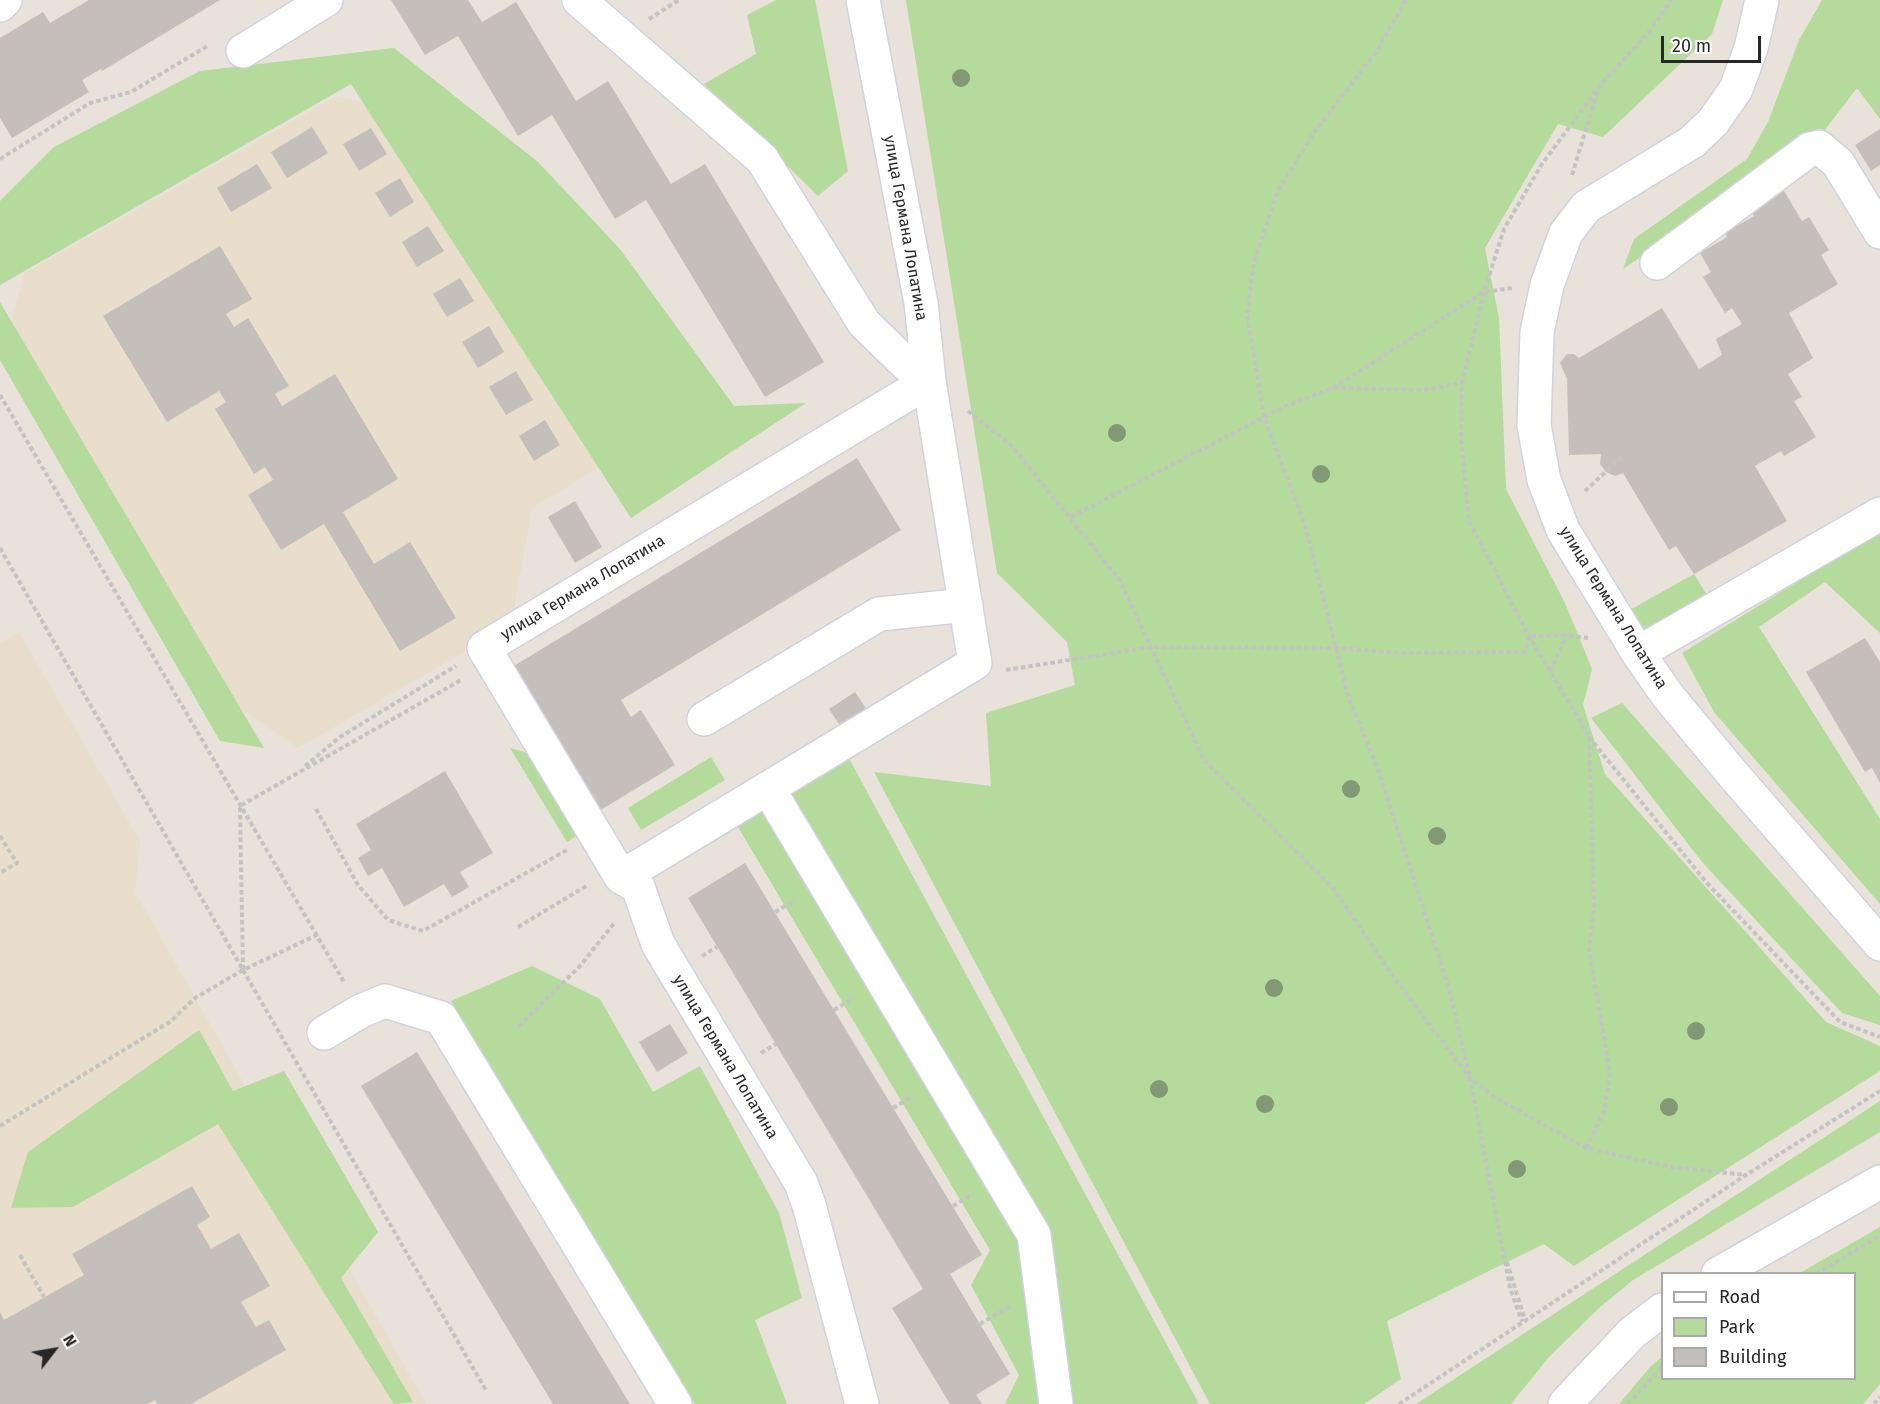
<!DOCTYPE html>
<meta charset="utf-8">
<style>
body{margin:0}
#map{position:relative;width:1880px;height:1404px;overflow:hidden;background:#e9e2da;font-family:"Fira Sans",sans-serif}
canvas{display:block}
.legend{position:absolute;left:1661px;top:1272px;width:195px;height:108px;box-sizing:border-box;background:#fff;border:2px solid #a9a9a9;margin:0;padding:8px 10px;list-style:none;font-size:18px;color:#272727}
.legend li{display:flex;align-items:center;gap:12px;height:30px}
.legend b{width:30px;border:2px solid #a9a9a9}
.north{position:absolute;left:24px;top:1320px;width:60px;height:60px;-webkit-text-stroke:4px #fff;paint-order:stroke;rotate:59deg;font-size:16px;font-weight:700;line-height:24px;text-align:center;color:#272727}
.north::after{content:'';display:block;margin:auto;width:21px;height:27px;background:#272727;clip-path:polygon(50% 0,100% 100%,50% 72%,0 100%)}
.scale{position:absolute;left:1661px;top:36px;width:100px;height:27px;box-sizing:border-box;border:3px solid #272727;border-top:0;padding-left:8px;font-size:18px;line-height:21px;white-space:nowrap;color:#272727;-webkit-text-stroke:4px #fff;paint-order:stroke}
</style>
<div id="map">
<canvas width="1880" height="1404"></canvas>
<ul class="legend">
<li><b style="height:8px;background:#fff"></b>Road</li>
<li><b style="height:16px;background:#b4da9c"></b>Park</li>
<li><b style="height:16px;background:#c4bfba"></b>Building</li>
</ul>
<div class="north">N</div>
<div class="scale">20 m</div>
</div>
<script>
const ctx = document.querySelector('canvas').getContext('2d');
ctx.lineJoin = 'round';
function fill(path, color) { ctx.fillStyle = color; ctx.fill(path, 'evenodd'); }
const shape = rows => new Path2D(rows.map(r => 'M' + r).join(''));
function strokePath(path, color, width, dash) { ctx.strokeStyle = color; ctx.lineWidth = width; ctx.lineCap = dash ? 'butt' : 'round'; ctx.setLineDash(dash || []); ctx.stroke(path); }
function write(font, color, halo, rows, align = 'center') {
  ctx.font = font + ' "Fira Sans",sans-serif'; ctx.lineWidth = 4.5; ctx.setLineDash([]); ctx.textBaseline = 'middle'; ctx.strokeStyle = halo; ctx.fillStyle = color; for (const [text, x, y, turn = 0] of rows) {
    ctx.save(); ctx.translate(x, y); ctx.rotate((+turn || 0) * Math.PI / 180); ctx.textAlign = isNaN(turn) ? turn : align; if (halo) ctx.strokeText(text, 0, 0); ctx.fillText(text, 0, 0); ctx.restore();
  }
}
fill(shape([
 [335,97,386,106,606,463,532,508,511,625,298,748,229,701,9,329,25,273],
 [19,632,140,841,135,892,426,1404,0,1404,0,643]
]), '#e9ddcb');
fill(shape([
 [776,0,815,0,848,171,818,196,704,84,756,54,747,15],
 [906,0,1723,0,1712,34,1603,137,1558,124,1485,248,1499,318,1506,489,1565,603,1592,669,1583,705,1605,774,1826,1022,1880,1046,1880,1071,1574,1266,1544,1244,1387,1321,1401,1379,1364,1404,1210,1404,874,772,991,786,986,713,1075,685,1067,642,997,573],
 [1822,0,1880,0,1880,119,1857,88,1821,135,1623,269,1634,239,1747,159,1768,122,1799,40],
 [394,48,538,162,620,249,734,406,806,403,631,518,351,84,0,285,0,201,54,147,200,71],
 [0,302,264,748,220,741,0,360],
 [1880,510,1880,633,1825,582,1759,627,1880,819,1880,904,1714,712,1682,653,1867,539],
 [1694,574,1710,600,1654,631,1642,629,1628,611],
 [1622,703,1880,996,1880,1025,1842,1013,1702,862,1591,718],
 [510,748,524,752,538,763,581,833,567,842],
 [845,751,1199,1404,1005,1404,1019,1375,971,1285,990,1250,732,817],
 [711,757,725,780,641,830,628,808],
 [532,966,600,999,653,1092,700,1066,779,1213,802,1298,755,1320,787,1404,695,1404,451,1001],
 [199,1030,233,1091,284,1071,378,1232,341,1278,413,1402,394,1404,218,1124,73,1207,11,1208,28,1152],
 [1880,1101,1880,1132,1633,1280,1599,1308,1549,1357,1511,1404,1416,1404],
 [1880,1227,1880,1384,1863,1404,1619,1404,1651,1366,1662,1357,1662,1378,1854,1378,1854,1274,1800,1273]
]), '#b4da9c');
fill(shape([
 [89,0,220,0,102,71,101,69,82,80,89,92,12,138,0,118,0,38,43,12,50,23],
 [391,0,468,0,482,22,516,2,576,101,608,81,671,184,705,164,824,362,765,397,646,200,615,219,552,115,518,136,458,36,425,55],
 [312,127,328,153,287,178,271,152],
 [371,128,387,154,359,171,343,144],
 [1880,129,1880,165,1871,171,1855,145],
 [257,164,272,188,231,212,217,188],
 [400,178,414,202,390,217,375,193],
 [1784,191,1802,221,1809,217,1829,250,1821,255,1838,284,1789,313,1813,358,1788,374,1802,397,1794,401,1816,437,1784,456,1781,451,1755,466,1787,521,1694,574,1676,546,1669,550,1623,473,1615,476,1606,472,1600,464,1601,454,1569,455,1567,379,1560,363,1567,354,1574,354,1579,358,1662,308,1699,369,1722,355,1716,339,1742,324,1732,308,1725,313,1703,277,1711,272,1700,253,1727,237,1725,233,1754,216,1751,211],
 [428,226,444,251,417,267,402,242],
 [220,246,252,299,226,314,234,327,248,318,289,386,275,394,282,406,335,374,398,479,343,512,374,564,410,542,456,618,400,651,324,524,281,550,248,495,273,480,265,467,254,474,215,409,226,402,219,391,167,422,103,316],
 [460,278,474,301,447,317,433,294],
 [489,326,504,352,478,368,462,342],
 [516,371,533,400,506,415,489,387],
 [545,420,560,445,534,461,519,436],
 [857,458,901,530,621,700,631,717,641,710,675,765,599,811,512,667],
 [575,501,602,547,575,563,548,517],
 [1865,638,1880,662,1880,783,1872,768,1865,772,1806,672],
 [855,692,869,713,843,730,829,709],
 [445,771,493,853,460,872,469,887,452,897,444,884,404,907,382,868,368,876,358,858,371,850,356,824],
 [745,863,982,1255,950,1274,1010,1374,976,1395,982,1404,950,1404,892,1308,923,1289,688,898],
 [670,1024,688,1053,657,1072,639,1042],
 [417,1052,564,1295,630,1404,553,1404,361,1086],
 [192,1186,210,1217,197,1225,211,1249,239,1233,270,1286,241,1302,256,1327,269,1320,286,1350,191,1404,157,1404,155,1400,147,1404,0,1404,0,1312,4,1320,84,1275,72,1254]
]), '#c4bfba');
const minor = shape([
 [579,0,762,159,864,323,905,363,929,381],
 [1762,0,1751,48,1736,89,1713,122,1692,142,1586,207,1566,233,1547,285,1537,332,1534,425,1544,480,1563,530,1638,653,1668,696,1731,772,1880,944],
 [0,5,5,0],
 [243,51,326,0],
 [1657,263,1810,149,1819,147,1838,163,1880,232],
 [1638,653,1880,514],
 [704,719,879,614,966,605],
 [768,788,1034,1235,1056,1404],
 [621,877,975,663,929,381,921,303,863,0],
 [324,1033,361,1011,385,1001,441,1018,675,1404],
 [1718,1274,1880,1182],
 [862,1404,809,1205,801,1183,658,944,638,887,621,877,484,648,929,381],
 [1565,1404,1632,1333,1662,1310]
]);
strokePath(minor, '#d0d3df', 36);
strokePath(shape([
 [1406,0,1376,52,1313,134,1278,191,1254,261,1247,314,1264,417,1305,525,1348,696,1379,772,1448,985,1470,1078,1510,1288,1522,1322],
 [649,19,679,0],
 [0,159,90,103,131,92,209,45],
 [1572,175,1598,90],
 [1334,388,1425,390,1462,383],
 [0,395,344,982],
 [968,411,1011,445,1119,579,1204,760,1333,888,1395,979,1470,1078,1496,1098,1586,1148,1671,1167,1746,1175],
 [1585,491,1624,455],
 [1071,517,1286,406,1333,388,1484,292,1513,288],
 [0,548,243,970,240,806,463,679],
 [1006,670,1151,647,1336,648,1402,653,1525,652,1529,636,1567,635,1588,638],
 [1550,671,1567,635],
 [1589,737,1706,882,1840,1022,1880,1037],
 [305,766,340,737,456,666],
 [316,809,358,885,388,920,423,931,567,850],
 [0,836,17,863,0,873],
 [775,912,795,900],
 [518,927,588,885],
 [702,956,717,947],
 [243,970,487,1392],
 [834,1010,854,998],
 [519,1026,581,965,615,922],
 [761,1053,776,1044],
 [893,1108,913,1096],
 [0,1126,171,1021,195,998,243,970,317,935],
 [1586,1148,1604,1112,1610,1072,1589,950,1594,907,1589,736,1529,636,1469,521,1461,437,1462,383,1484,292,1504,229,1542,164,1599,87,1652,28,1671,0],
 [953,1206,973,1194],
 [20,1255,44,1297],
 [1507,1262,1525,1320],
 [1816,1274,1880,1236],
 [980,1324,1010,1306],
 [1399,1404,1746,1175,1880,1091],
 [1628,1404,1662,1367],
 [1874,1404,1880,1397]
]), '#c3c3c3', 4, [4.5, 3]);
strokePath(minor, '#fff', 33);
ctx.fillStyle = '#839874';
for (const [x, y] of [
 [961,78],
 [1117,433],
 [1321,474],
 [1351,789],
 [1437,836],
 [1274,988],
 [1696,1031],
 [1159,1089],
 [1265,1104],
 [1669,1107],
 [1517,1169]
]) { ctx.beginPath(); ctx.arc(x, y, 9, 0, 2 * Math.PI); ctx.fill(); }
write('16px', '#272727', '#fff', [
 ["улица Германа Лопатина",905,228,80],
 ["улица Германа Лопатина",583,588,-31],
 ["улица Германа Лопатина",1613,608,58],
 ["улица Германа Лопатина",725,1057,59]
]);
</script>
